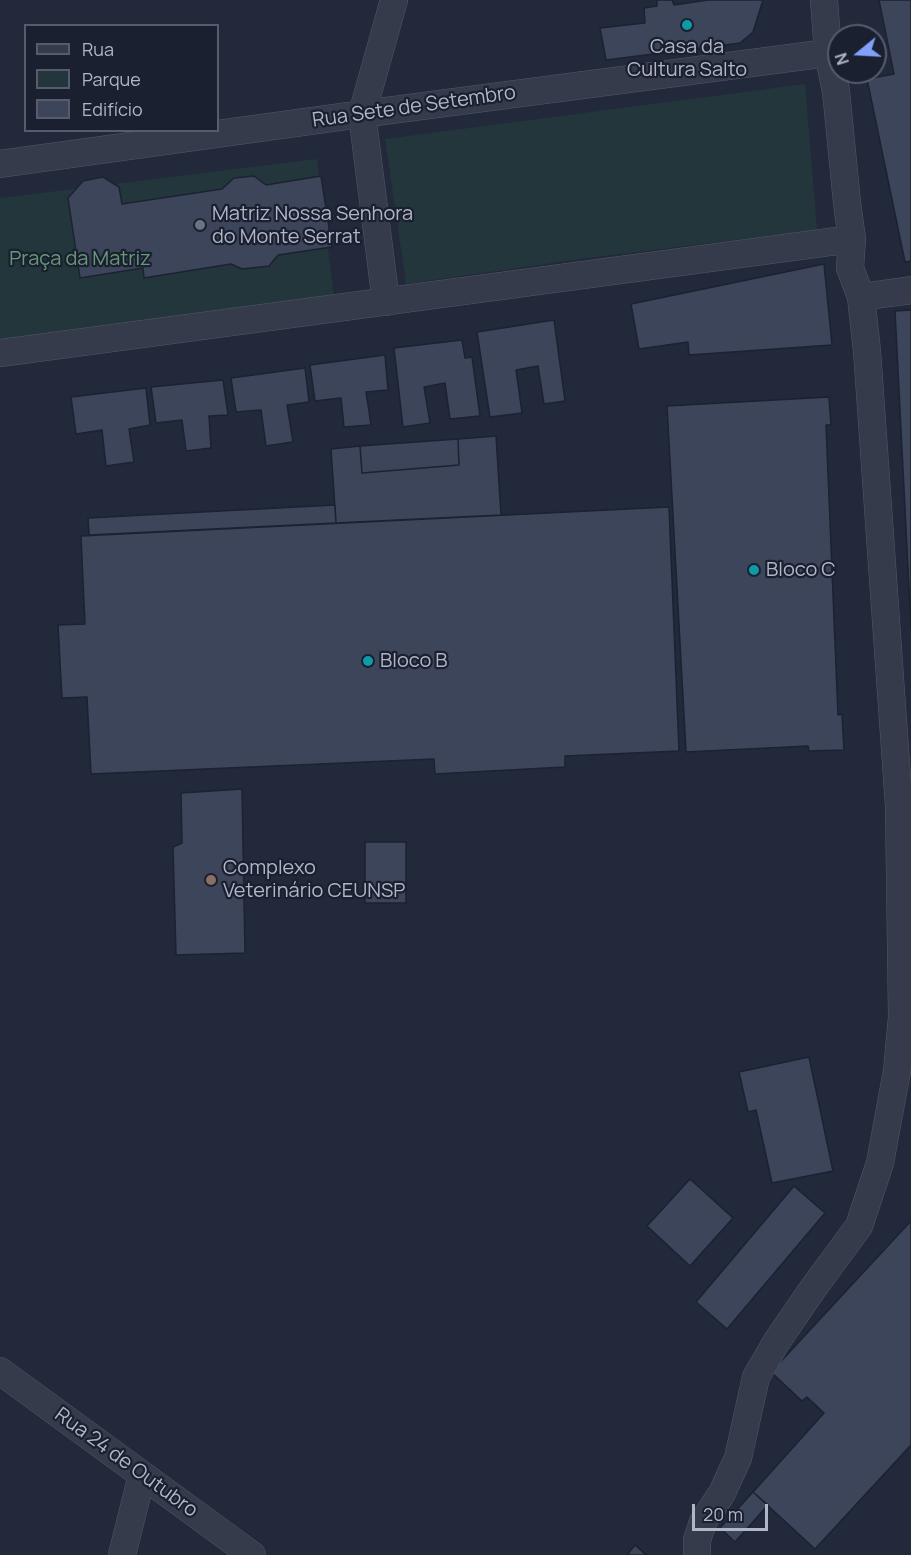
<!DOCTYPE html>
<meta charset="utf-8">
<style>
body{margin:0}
#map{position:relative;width:911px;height:1555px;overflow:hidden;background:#21293b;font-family:Manrope,sans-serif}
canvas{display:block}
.legend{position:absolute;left:24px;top:24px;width:195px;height:108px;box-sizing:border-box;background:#1a202f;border:2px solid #565c6c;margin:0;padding:8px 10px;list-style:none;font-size:18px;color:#b0b5c7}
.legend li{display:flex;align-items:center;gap:12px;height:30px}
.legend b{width:30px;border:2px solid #565c6c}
.north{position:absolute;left:827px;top:24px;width:60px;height:60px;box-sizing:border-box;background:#1a202f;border:2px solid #565c6c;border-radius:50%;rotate:252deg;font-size:16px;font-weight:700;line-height:24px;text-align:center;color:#b0b5c7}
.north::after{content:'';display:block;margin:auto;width:21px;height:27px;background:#80a0fb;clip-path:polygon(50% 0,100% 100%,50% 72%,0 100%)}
.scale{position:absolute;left:692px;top:1504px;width:76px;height:27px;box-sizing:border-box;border:3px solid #b0b5c7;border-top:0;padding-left:8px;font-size:18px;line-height:21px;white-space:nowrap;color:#b0b5c7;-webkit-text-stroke:4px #1a202f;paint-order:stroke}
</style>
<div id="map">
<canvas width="911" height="1555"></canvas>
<ul class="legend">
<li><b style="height:8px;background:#353b4b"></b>Rua</li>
<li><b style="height:16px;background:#23363c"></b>Parque</li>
<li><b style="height:16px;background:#3d455b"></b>Edifício</li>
</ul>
<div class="north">N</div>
<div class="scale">20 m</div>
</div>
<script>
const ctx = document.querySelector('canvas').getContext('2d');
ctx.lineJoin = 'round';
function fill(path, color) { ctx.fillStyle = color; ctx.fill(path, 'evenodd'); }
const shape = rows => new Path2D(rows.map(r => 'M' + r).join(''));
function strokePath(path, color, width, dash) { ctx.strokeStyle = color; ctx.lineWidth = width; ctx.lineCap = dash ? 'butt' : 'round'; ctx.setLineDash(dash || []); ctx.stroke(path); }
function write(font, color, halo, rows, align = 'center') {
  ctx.font = font + ' Manrope,sans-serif'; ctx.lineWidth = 4.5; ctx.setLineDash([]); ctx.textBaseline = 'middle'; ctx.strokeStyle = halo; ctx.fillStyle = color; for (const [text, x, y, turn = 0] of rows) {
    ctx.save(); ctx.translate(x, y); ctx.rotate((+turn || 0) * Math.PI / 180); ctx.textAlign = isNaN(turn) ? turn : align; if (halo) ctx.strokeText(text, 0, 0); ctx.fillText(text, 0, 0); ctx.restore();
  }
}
fill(shape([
 [805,84,817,230,588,258,406,284,385,139],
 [317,159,334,297,0,341,0,198]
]), '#23363c');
const building = shape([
 [657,0,672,0,674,5,708,0,763,0,753,32,740,43,606,60,600,28,645,23,644,8,657,6,657,0],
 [879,0,911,0,911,261,905,262,867,79,894,74,879,0],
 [254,176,266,185,321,176,332,247,278,255,269,266,242,269,231,264,144,278,143,268,80,278,68,198,83,181,103,177,119,187,122,204,222,189,234,178,254,176],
 [824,264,832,345,689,355,688,342,639,349,631,304,824,264],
 [911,310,911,628,895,311,911,310],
 [554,320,565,401,544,404,538,366,516,370,522,413,490,417,477,332,554,320],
 [462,340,465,358,472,357,480,416,450,419,445,383,424,387,430,423,403,427,394,348,462,340],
 [385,355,388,390,366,392,371,425,344,427,341,398,315,401,310,365,385,355],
 [305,368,309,402,287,405,293,442,266,446,261,410,236,412,231,378,305,368],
 [223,380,228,415,209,416,211,448,186,451,182,420,156,423,151,387,223,380],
 [146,388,150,425,129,429,134,462,106,466,102,430,76,434,71,397,146,388],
 [829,397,831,425,826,425,838,715,842,714,844,750,809,751,808,746,686,752,667,406,829,397],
 [496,436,501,515,336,523,331,449,360,446,362,473,459,465,458,439,496,436],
 [458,439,459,465,362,473,360,446,458,439],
 [335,505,336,523,89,535,88,518,335,505],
 [669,507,679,751,565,756,565,767,435,774,434,759,91,774,87,697,62,698,58,625,85,624,81,536,669,507],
 [242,789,245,953,176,955,173,847,182,843,181,793,242,789],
 [365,842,406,842,406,903,365,903,365,842],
 [809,1057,833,1171,772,1183,756,1110,748,1112,739,1072,809,1057],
 [690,1179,733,1218,690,1266,647,1226,690,1179],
 [794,1186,825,1213,727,1329,696,1302,794,1186],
 [911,1221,911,1445,815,1549,753,1492,824,1413,807,1397,802,1401,771,1372,911,1221],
 [753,1492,768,1505,735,1542,720,1528,753,1492],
 [635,1545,646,1555,627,1555,635,1545]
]);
fill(building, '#3d455b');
strokePath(building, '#1c2232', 1.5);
const minor = shape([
 [0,164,362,114,828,53],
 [861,297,911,290],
 [386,302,362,114,394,0],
 [0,353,852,239],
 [0,1371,252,1555],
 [122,1555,142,1475],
 [697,1555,697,1540,703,1522,722,1493,738,1458,756,1377,777,1341,812,1290,859,1226,880,1163,897,1071,902,1017,899,806,867,351,861,297,850,268,852,239,847,203,836,91,828,53,824,0]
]);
strokePath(minor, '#535869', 28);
strokePath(minor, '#353b4b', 27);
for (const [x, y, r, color] of [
 [687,25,6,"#0f9aa8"],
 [200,225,6,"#6b7280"],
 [754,570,6,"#0f9aa8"],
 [368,661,6,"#0f9aa8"],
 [211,880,6,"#8d6e63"]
]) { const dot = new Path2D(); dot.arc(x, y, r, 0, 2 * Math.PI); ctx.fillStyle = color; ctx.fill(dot); strokePath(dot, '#1a202f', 2); }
write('20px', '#b0b5c7', '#1a202f', [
 ["Casa da",687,47,"center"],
 ["Cultura Salto",687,70,"center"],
 ["Matriz Nossa Senhora",212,214],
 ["do Monte Serrat",212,237],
 ["Bloco C",766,570],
 ["Bloco B",380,661],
 ["Complexo",223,868],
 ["Veterinário CEUNSP",223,891]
], 'left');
write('20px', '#b0b5c7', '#1a202f', [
 ["Rua Sete de Setembro",414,107,-8],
 ["Rua 24 de Outubro",126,1463,36]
]);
write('20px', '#669978', '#1a202f', [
 ["Praça da Matriz",80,259]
]);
</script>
